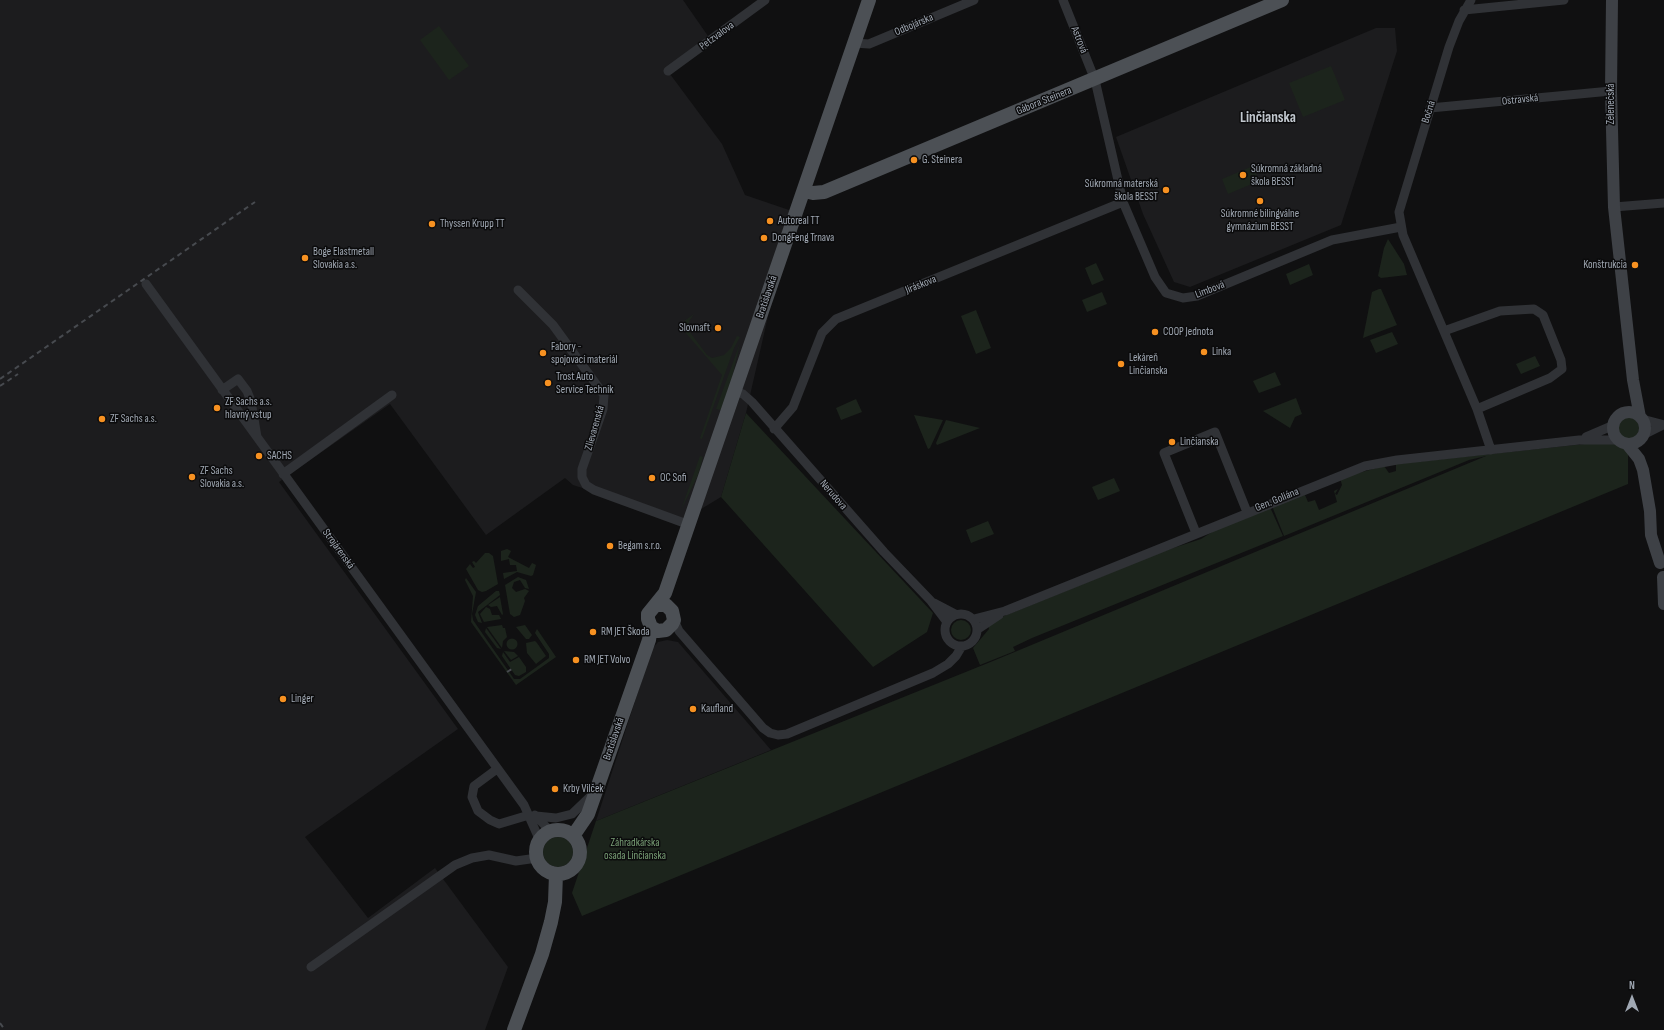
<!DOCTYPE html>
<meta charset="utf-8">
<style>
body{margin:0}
#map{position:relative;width:1664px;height:1030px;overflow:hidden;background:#101011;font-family:"Sofia Sans Condensed",sans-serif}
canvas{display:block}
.north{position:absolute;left:1612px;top:978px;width:40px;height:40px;-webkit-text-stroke:3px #0b0b0c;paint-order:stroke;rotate:0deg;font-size:11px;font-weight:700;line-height:16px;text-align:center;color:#a0a8b3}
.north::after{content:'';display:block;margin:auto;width:14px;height:18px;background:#a0a8b3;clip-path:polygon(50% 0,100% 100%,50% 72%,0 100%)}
</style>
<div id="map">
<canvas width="1664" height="1030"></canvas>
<div class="north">N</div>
</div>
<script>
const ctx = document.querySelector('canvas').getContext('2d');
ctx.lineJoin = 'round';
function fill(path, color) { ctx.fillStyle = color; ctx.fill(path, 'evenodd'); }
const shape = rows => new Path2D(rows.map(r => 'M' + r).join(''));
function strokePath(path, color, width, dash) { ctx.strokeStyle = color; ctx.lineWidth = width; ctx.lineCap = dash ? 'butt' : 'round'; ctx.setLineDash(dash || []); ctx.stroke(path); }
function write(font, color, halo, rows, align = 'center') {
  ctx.font = font + ' "Sofia Sans Condensed",sans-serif'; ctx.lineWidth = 3; ctx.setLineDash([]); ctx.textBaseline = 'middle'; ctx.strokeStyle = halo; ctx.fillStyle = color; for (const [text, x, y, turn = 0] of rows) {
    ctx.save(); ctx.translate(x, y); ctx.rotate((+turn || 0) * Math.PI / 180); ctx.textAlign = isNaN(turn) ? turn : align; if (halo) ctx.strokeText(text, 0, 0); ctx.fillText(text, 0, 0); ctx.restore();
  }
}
fill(shape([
 [0,0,683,0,708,36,670,74,722,144,745,195,792,211,746,413,721,497,683,520,573,485,565,478,486,535,390,404,279,482,458,729,305,837,368,918,435,868,508,967,485,1030,0,1030],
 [1376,28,1395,28,1397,51,1341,225,1190,287,1174,282,1143,214,1116,137],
 [667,640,678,642,771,750,596,821,652,649,658,642]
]), '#1c1c1e');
fill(shape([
 [439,26,469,66,449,80,420,40],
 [1331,66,1345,100,1303,117,1289,83],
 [1253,166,1259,181,1228,194,1222,179],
 [1388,239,1404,264,1407,275,1381,278,1378,276,1384,248],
 [1096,263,1104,280,1092,285,1085,268],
 [1309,264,1313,275,1290,285,1286,274],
 [1379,289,1381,289,1397,325,1363,338,1372,292],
 [1102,292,1107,304,1087,312,1082,300],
 [976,310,991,348,976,354,961,316],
 [694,314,689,321,689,331,707,355,712,358,724,355,731,348,737,336,740,337,734,348,702,439,700,438,722,375,679,325],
 [1392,332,1398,344,1376,353,1370,340],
 [740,343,732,378,721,410,716,409],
 [1535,356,1540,366,1521,374,1516,364],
 [1275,372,1281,385,1259,393,1253,381],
 [1296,398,1302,414,1295,417,1290,428,1263,411],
 [856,399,862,412,841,420,836,408],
 [746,413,933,613,927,632,873,667,721,497],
 [914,415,943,420,930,448,928,449],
 '1617 428a11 11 0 1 1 22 0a11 11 0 1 1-22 0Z',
 [946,420,980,428,937,445,936,443],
 [1603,442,1628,446,1628,484,582,916,572,893,596,821,993,661,1486,456,1469,460,1284,536,1272,506,1311,491,1311,492,1305,495,1308,502,1315,500,1319,510,1337,502,1334,491,1338,489,1335,494,1337,495,1342,485,1340,478,1384,466,1389,473,1396,471,1396,464],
 [700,456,703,457,698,475,681,510],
 [1114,478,1120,491,1098,500,1092,487],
 [1270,507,1283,536,1032,638,1013,647,1015,651,980,665,973,648,989,629,988,625,1004,616,1164,551,1201,539,1217,529],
 [988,521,994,534,971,543,966,530],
 [507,549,511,551,508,557,529,568,532,563,536,565,533,575,531,576,517,572,504,579,503,573,517,571,516,565,510,565,509,559,501,561,501,551],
 [485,553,489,553,493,556,498,584,486,591,482,592,478,590,466,569,470,564,473,568,475,567,472,562,474,561,476,563],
 [518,577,526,580,529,589,525,588,520,580,514,582,512,588,516,592,525,589,529,591,524,598,525,601,520,615,514,617,510,614,505,585],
 [466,578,476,592,472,614,473,620,514,679,520,679,549,658,549,654,535,633,537,629,556,657,516,685,471,622,473,596,465,580],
 [496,591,499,591,500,595,478,612,482,623,478,622,475,615,478,606],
 [500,597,503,614,502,615,497,606,491,607,488,605],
 [486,607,490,609,492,615,499,615,501,619,484,622,480,614],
 '951 630a10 10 0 1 1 20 0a10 10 0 1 1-20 0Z',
 [502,625,503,628,505,628,507,637,503,641,502,648,487,627],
 [525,625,532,635,529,639,526,639,516,627],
 [486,628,501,649,497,648,485,632],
 '506.5 644a5.5 5.5 0 1 1 11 0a5.5 5.5 0 1 1-11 0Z',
 [535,641,537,643,546,656,536,664,527,653,526,643],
 [504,651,514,652,518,656,511,660],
 [503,652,510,662,519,657,526,667,526,672,519,676,515,675,502,656],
 '543 852a15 15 0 1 1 30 0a15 15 0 1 1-30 0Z'
]), '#1c241c');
strokePath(shape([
 [1063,0,1095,80,1123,202,1155,277,1166,293,1183,298,1197,296,1332,240,1401,227],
 [1471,0,1459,21,1449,47,1399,212,1403,235,1477,409,1491,450],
 [1464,10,1564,0],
 [854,43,869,44,974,0],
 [668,71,765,0],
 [1430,108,1611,91],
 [1614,207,1664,203],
 [146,284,524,805,540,841],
 [518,290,553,325,604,395,603,409,582,469,582,477,586,485,594,490,687,524],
 [1444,331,1500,311,1534,309,1543,315,1561,360,1562,369,1550,378,1477,409],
 [222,390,238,379,247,391,251,401,257,437],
 [734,391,743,394,752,402,884,552,931,601,947,622],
 [1642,419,1664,425],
 [774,429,793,407,822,333,836,319,1123,202],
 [1643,435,1663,425],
 [1586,437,1614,425],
 [283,474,392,395],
 [1196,533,1164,453,1215,432,1247,512],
 [934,603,955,614],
 '945 630a16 16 0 1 1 32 0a16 16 0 1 1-32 0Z',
 [974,619,1005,611,1365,466,1397,460,1579,440,1619,440],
 [674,620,679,631,763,728,770,733,778,735,787,734,933,673,948,664,956,656,962,646],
 [978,629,999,615],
 [497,769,474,786,472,797,478,811,490,820,499,824,529,815],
 [535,815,551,832],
 [536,816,556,818,572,814,595,792],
 [311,967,455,865,472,858,489,855,516,861,537,858]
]), '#303236', 9);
strokePath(shape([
 [1612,0,1611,91,1614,207,1633,380,1640,417],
 '1613 428a16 16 0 1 1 32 0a16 16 0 1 1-32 0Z',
 [1627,444,1639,459,1643,470,1650,511,1651,535,1660,563],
 [1663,577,1664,604]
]), '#3e4146', 12);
strokePath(shape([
 [804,191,813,193,824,192,1282,0],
 [657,605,666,605,672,611,674,620,672,624,666,630,658,631,651,627,648,619,648,614,665,593,869,0],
 '536 852a22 22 0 1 1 44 0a22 22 0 1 1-44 0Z',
 [573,836,588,814,649,640,651,627],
 [514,1030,542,954,551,922,555,902,556,874]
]), '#4c5055', 14);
strokePath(shape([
 [0,379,255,202],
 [0,386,18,374],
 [507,672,512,669],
 [0,1023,5,1030]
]), '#474a4f', 2, [5, 4]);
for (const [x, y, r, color] of [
 [914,160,4,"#f79121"],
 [1243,175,4,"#f79121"],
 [1166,190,4,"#f79121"],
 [1260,201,4,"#f79121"],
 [770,221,4,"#f79121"],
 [432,224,4,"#f79121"],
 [764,238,4,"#f79121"],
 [305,258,4,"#f79121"],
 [1635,265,4,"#f79121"],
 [718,328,4,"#f79121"],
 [1155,332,4,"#f79121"],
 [1204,352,4,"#f79121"],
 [543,353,4,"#f79121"],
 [1121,364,4,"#f79121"],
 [548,383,4,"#f79121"],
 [217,408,4,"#f79121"],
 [102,419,4,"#f79121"],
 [1172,442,4,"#f79121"],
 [259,456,4,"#f79121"],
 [192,477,4,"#f79121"],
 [652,478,4,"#f79121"],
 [610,546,4,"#f79121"],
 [593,632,4,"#f79121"],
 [576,660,4,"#f79121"],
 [283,699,4,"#f79121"],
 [693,709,4,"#f79121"],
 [555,789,4,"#f79121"]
]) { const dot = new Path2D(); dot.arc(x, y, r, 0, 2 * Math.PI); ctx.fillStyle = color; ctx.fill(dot); strokePath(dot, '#0b0b0c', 1.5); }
write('11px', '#a0a8b3', '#0b0b0c', [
 ["Odbojárska",914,25,-23],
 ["Petzvalova",717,36,-36],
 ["Astrová",1079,40,68],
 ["Ostravská",1520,100,-6],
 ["Gábora Steinera",1044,101,-22],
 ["Zelenečská",1611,104,-90],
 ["Bočná",1429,112,-72],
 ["Jiráskova",921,285,-22],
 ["Limbová",1210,290,-21],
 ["Bratislavská",767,297,-71],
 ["Zlievarenská",595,428,-74],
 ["Nerudova",833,495,49],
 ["Gen. Goliána",1277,500,-22],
 ["Strojárenská",338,549,54],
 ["Bratislavská",614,739,-71]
]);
write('11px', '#a0a8b3', '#0b0b0c', [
 ["G. Steinera",922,160],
 ["Súkromná základná",1251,169],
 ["škola BESST",1251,182],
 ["Súkromná materská",1158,184,"right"],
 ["škola BESST",1158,197,"right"],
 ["Súkromné bilingválne",1260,214,"center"],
 ["gymnázium BESST",1260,227,"center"],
 ["Autoreal TT",778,221],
 ["Thyssen Krupp TT",440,224],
 ["DongFeng Trnava",772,238],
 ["Boge Elastmetall",313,252],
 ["Slovakia a.s.",313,265],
 ["Konštrukcia",1627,265,"right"],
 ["Slovnaft",710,328,"right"],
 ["COOP Jednota",1163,332],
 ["Fabory -",551,347],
 ["spojovací materiál",551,360],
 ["Linka",1212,352],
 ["Lekáreň",1129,358],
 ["Linčianska",1129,371],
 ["Trost Auto",556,377],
 ["Service Technik",556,390],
 ["ZF Sachs a.s.",225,402],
 ["hlavný vstup",225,415],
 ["ZF Sachs a.s.",110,419],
 ["Linčianska",1180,442],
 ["SACHS",267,456],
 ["ZF Sachs",200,471],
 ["Slovakia a.s.",200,484],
 ["OC Sofi",660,478],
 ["Begam s.r.o.",618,546],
 ["RM JET Škoda",601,632],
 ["RM JET Volvo",584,660],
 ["Linger",291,699],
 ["Kaufland",701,709],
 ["Krby Vilček",563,789]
], 'left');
write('11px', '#799f76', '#0b0b0c', [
 ["Záhradkárska",635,843],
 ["osada Linčianska",635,856]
]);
write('bold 15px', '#c1c7ce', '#0b0b0c', [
 ["Linčianska",1268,118]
]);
</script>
